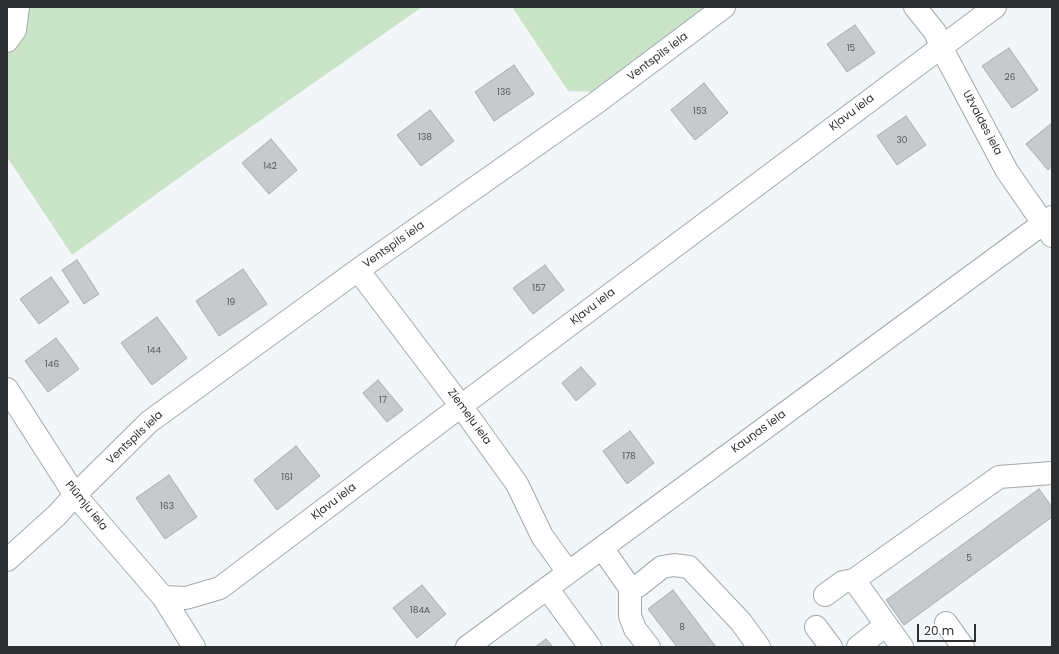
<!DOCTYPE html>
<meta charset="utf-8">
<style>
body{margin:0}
#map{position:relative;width:1059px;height:654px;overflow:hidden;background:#f3f6f9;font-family:Poppins,sans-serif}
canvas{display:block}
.frame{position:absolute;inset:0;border:8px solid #2e2f31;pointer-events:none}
.scale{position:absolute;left:917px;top:624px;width:59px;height:18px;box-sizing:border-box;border:2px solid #2e2f31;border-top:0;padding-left:5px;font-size:12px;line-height:14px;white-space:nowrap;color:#2e2f31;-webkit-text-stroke:3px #fff;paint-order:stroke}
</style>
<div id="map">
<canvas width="1059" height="654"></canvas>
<div class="frame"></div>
<div class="scale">20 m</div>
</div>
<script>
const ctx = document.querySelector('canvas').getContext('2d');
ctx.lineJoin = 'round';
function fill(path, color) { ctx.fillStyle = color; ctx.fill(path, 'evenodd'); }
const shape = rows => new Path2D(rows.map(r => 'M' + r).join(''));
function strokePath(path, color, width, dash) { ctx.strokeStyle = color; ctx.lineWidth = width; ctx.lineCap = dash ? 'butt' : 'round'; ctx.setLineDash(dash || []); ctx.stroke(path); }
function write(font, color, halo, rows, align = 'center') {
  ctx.font = font + ' Poppins,sans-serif'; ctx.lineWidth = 3; ctx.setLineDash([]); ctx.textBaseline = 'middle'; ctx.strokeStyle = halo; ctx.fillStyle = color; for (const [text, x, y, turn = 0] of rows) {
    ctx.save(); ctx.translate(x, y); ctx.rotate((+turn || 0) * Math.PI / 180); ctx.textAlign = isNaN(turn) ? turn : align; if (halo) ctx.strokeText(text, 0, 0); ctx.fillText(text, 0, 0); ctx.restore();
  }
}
fill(shape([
 [7,7,422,7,198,164,72,255,7,157],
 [512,7,709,7,596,92,568,91]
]), '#c9e4c7');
const building = shape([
 [855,25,875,53,847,72,827,44,855,25],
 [1009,48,1038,90,1012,108,982,66,1009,48],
 [514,65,534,94,494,121,475,92,514,65],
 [704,83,728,113,695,140,671,110,704,83],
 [430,110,454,141,421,166,397,135,430,110],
 [906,116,926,145,897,165,877,136,906,116],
 [1052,123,1052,166,1048,170,1026,144,1052,123],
 [271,139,297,170,269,194,242,163,271,139],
 [77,260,99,294,84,304,62,270,77,260],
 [545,265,564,290,533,314,513,288,545,265],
 [243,269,267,304,219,336,196,301,243,269],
 [51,277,69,302,39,324,20,299,51,277],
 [157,317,187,358,152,385,121,343,157,317],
 [56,338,79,369,48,392,25,361,56,338],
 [581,367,596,384,576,401,562,383,581,367],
 [378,380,403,410,387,422,363,393,378,380],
 [630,431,654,463,627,484,603,451,630,431],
 [296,446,320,476,277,510,254,480,296,446],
 [169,475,197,517,165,539,136,498,169,475],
 [1039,489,1052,507,1052,517,904,625,886,600,1039,489],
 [422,585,446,614,417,638,393,608,422,585],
 [673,590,716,647,677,647,648,609,673,590],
 [546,639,553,647,535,647,546,639]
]);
fill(building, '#c7cacd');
strokePath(building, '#a7abae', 1);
const minor = shape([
 [915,7,935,32,941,47,1007,171,1052,236],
 [7,41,15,30,18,7],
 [358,270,461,406,517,484,542,536,568,572],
 [7,389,75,495,163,597,186,598,220,588,461,406,995,7],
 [602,548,630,588,630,616,635,629,649,647],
 [7,560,57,515,75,495,149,422,358,270,596,103,724,7],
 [854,580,902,647],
 [547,588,590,647],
 [630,588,638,586,662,567,674,565,689,567,741,622,759,647],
 [825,595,843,582,854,580,999,477,1052,473],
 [163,597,194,647],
 [946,623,963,647],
 [816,627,831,647],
 [467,647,1052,217],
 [858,647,886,625]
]);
strokePath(minor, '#a5a8ab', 24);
strokePath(minor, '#fff', 22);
write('9px', '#545658', null, [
 ["15",851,49],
 ["26",1010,78],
 ["136",504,93],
 ["153",700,112],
 ["138",425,138],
 ["30",902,141],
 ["142",270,167],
 ["157",539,289],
 ["19",231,303],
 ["144",154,351],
 ["146",52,365],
 ["17",383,401],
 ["178",629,457],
 ["161",287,478],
 ["163",167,507],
 ["5",969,559],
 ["184A",420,611],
 ["8",682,628]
]);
write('11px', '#2e2f31', '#fff', [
 ["Ventspils iela",658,57,-37],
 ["Kļavu iela",852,113,-37],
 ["Užvaldes iela",982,123,62],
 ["Ventspils iela",394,245,-35],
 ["Kļavu iela",593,307,-37],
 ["Ziemeļu iela",469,417,54],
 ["Kauņas iela",759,432,-36],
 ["Ventspils iela",135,438,-43],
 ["Kļavu iela",334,502,-37],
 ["Plūmju iela",86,506,51]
]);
</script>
